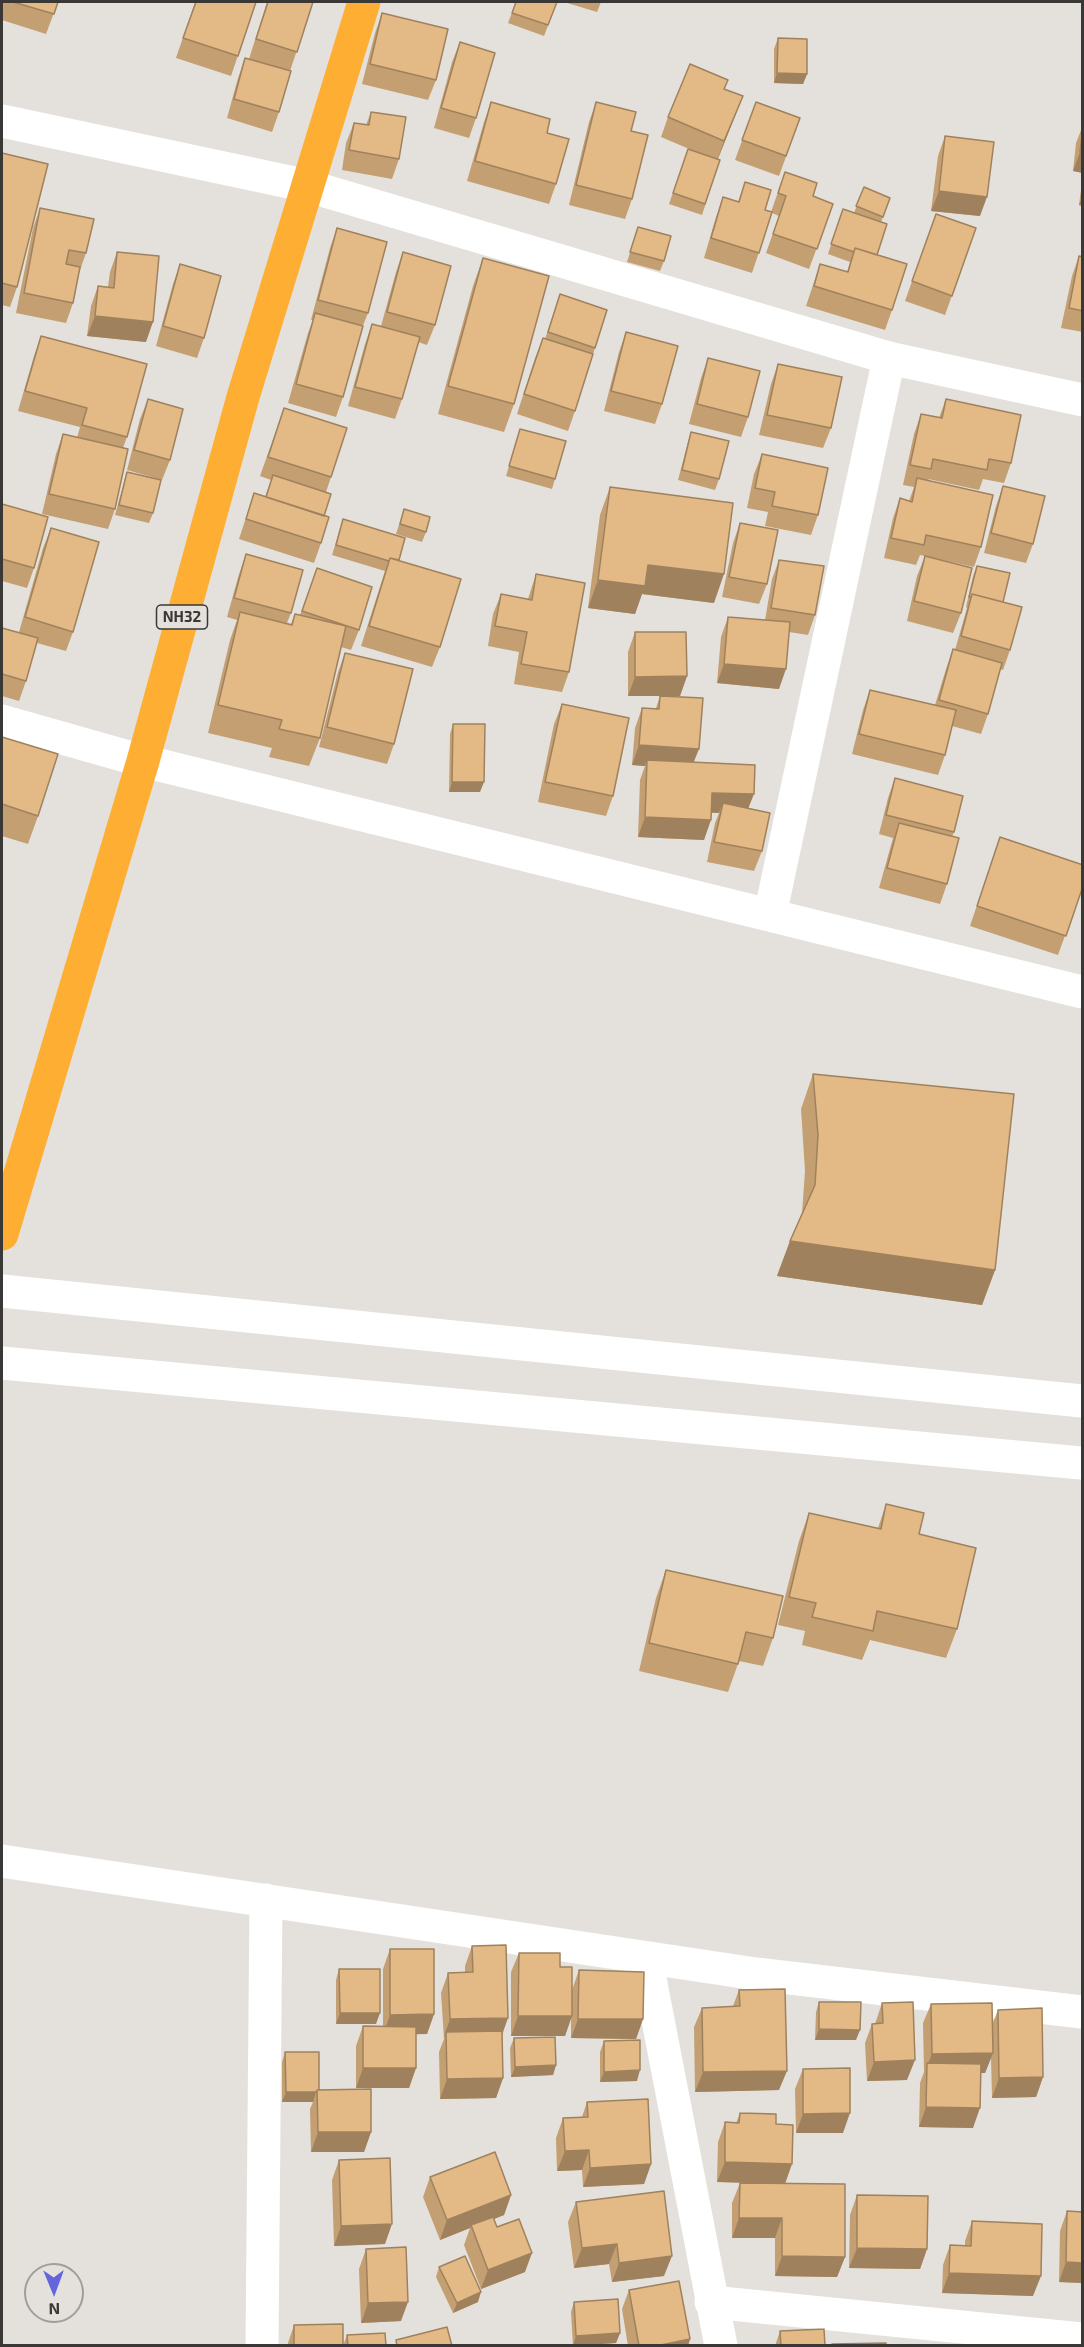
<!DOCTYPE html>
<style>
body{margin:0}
#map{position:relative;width:1084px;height:2347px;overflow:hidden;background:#e4e1dd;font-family:"Exo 2",sans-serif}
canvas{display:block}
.frame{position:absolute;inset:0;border:3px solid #393836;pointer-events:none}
.north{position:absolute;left:24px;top:2263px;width:60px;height:60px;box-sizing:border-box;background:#e4e1dd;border:2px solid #a09d9a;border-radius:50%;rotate:179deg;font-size:16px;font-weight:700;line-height:24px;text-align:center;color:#393836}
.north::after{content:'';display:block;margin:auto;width:21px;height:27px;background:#6464dd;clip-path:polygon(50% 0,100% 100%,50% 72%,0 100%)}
</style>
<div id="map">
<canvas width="1084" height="2347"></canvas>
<div class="frame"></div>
<div class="north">N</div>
</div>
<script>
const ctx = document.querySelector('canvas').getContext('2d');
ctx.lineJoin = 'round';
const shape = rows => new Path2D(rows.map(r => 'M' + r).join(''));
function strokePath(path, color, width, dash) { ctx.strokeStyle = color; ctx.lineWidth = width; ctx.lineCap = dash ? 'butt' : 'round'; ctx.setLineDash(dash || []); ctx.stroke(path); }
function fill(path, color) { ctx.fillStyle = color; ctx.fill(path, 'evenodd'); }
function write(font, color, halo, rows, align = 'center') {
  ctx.font = font + ' "Exo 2",sans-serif'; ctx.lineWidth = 5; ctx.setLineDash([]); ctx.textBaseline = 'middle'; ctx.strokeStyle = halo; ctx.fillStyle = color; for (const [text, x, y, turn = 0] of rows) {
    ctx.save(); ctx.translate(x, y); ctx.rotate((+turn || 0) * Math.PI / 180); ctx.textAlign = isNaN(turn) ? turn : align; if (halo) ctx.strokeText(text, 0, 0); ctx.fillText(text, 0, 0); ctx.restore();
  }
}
strokePath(shape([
 [2,121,308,186,889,358,1082,400],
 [2,721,143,761,1082,992],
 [770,915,889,358],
 [2,1291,1082,1401],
 [2,1363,1081,1463],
 [2,1861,756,1974,1082,2012],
 [646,1958,721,2346],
 [711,2302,1082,2339],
 [262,2346,266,1900]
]), '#fff', 33);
strokePath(shape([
 [2,1234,143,761,243,397,364,2]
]), '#feae32', 33);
fill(shape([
 [2,2,58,2,46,34,2,20],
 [195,2,256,2,231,76,176,58],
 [267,2,313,2,290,71,279,112,272,132,227,118,238,78,245,58,249,59],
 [516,2,557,2,544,36,508,23],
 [564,2,601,2,597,12],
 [382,13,436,80,428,100,362,84,375,33],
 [778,38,807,74,803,84,774,83,774,49],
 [460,42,476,118,469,138,434,128,452,62],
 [724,89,743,96,718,159,720,160,702,215,669,204,688,149,694,151,661,137,668,117],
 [491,102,547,133,556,184,549,204,467,181,484,122],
 [596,102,631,131,632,199,625,219,569,205,589,122],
 [756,102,800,118,779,176,735,160],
 [371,112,399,159,392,179,342,170,346,143,354,123,366,125],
 [1083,125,1083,173,1073,171,1076,143],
 [945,136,980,216,931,211,938,156],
 [2,153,17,287,10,307,2,305],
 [785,172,813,196,833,204,809,269,766,253,779,216,772,213,752,273,704,258,716,217,723,197,738,202,745,182,765,210,771,212],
 [1083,175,1083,206,1079,205],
 [864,187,890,198,881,222,877,255,892,310,885,330,806,306,820,264,847,272,850,262,828,254,843,209,854,213],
 [40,208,86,253,79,273,73,303,66,323,16,313,33,228],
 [936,214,976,228,945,315,905,301],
 [638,227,664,261,660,271,627,262],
 [337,228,368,313,362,328,343,397,336,417,288,403,308,333,313,320,311,320,330,248],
 [117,252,146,342,87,336,91,306,98,286,108,287,110,272],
 [403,252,435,325,427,345,418,342,402,399,395,419,348,406,365,344,372,324,381,326,396,272],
 [1079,256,1083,257,1083,332,1061,328,1072,276],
 [483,258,514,404,504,432,438,414,473,286],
 [180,264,204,338,197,358,156,346,173,284],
 [560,294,607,310,575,411,568,431,517,414,535,358,543,338,545,339],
 [626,332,662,404,655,424,604,411,619,352],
 [41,336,127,437,123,448,115,509,108,529,42,514,56,454,63,434,77,438,80,427,18,411,34,356],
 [708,358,748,417,741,437,689,424,701,378],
 [778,364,831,428,823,448,759,435,771,384],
 [148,399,170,460,162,480,127,470,140,419],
 [946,399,1011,463,1004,483,983,479,979,490,928,479,981,547,974,567,920,555,916,565,884,558,893,518,900,498,909,501,914,487,903,485,914,434,921,414,939,418],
 [284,408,331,477,326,492,324,516,321,543,314,563,239,539,254,493,265,497,271,480,260,476],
 [520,429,555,479,552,489,506,476],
 [691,432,719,479,715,490,678,480,688,442],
 [762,454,818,515,811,535,765,526,768,512,747,508,754,474],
 [127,472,153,513,149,523,115,515,124,482],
 [1003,486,1033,544,1026,563,984,553,996,506],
 [610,487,714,603,642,594,635,614,588,608,600,515],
 [2,504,34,568,27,588,2,581],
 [404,509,426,532,422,542,396,534],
 [343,519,399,560,440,647,432,667,361,646,385,571,332,555],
 [740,523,767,584,759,604,722,597,733,543],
 [51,528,73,632,66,651,37,643,26,681,19,701,2,696,2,628,19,632,43,548],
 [246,554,291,613,287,623,291,624,295,614,300,615,317,568,359,630,351,650,341,647,320,738,309,766,269,757,272,748,208,733,230,640,237,620,227,617,239,574],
 [925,556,961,613,953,633,907,621,917,576],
 [779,560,815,615,808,635,789,632,779,689,717,683,721,637,728,617,765,620,772,579],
 [977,566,1003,602,1010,650,1003,670,1000,669,988,714,981,734,952,726,945,755,938,775,852,754,863,710,870,690,935,705,946,669,953,649,955,650,967,608,966,607,973,576],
 [536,574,569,672,562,692,514,684,519,652,488,646,493,614,501,594,528,599],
 [635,632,687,676,680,696,662,696,694,762,748,808,762,851,754,871,707,862,715,823,719,813,711,813,704,840,638,837,640,780,645,766,632,765,635,728,642,708,656,708,660,696,628,696,628,652],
 [345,653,394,744,387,764,319,747,338,672],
 [562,704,613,796,606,816,538,802,554,724],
 [453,724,480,792,449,792,450,734],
 [2,737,38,816,28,844,2,836],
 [895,778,954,832,952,837,947,884,940,904,879,888,893,838,879,834,888,798],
 [1000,837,1083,886,1058,955,970,926],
 [813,1074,995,1270,982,1305,777,1276,790,1241,802,1213,805,1171,801,1109],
 [886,1504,919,1534,957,1629,946,1658,870,1640,862,1660,802,1645,805,1631,778,1625,799,1541,809,1513,878,1528],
 [666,1570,773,1638,763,1666,739,1661,728,1692,639,1671,656,1598],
 [472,1946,502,2034,503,2078,496,2098,440,2099,439,2052,444,2039,441,1993,448,1973,465,1973,465,1966],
 [390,1949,434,2014,427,2034,416,2034,416,2068,409,2088,356,2088,356,2046,363,2026,383,2027,383,1969],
 [519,1953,560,1967,572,1990,579,1970,643,2019,636,2039,571,2038,571,2017,565,2036,511,2036,511,1972],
 [339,1969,376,2024,336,2024,336,1980],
 [739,1990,779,2090,695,2092,694,2027,702,2008,733,2006],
 [819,2002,856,2040,815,2040,816,2012],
 [882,2003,907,2080,867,2081,865,2043,872,2024,875,2024],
 [931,2004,992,2025,998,2010,1043,2077,1036,2097,992,2098,991,2058,985,2073,981,2073,973,2128,919,2127,920,2083,924,2072,923,2023],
 [514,2038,556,2065,553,2075,511,2077,510,2048],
 [604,2041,637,2081,600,2082,600,2052],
 [285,2052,319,2090,371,2132,364,2152,311,2152,310,2109,313,2102,282,2102,282,2062],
 [803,2069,843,2133,796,2133,795,2089],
 [587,2102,651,2164,644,2184,583,2187,582,2170,557,2171,556,2138,563,2118,582,2117],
 [740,2113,776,2124,785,2184,845,2257,837,2277,775,2276,775,2238,732,2238,732,2203,740,2183,764,2183,717,2182,718,2142,725,2122,736,2123],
 [339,2160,385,2244,334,2246,332,2180],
 [430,2177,511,2195,504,2215,493,2219,497,2227,525,2272,481,2289,464,2245,470,2228,440,2240,423,2197],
 [857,2195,927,2249,920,2269,849,2268,850,2215],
 [576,2202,664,2276,612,2282,609,2264,574,2268,568,2222],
 [1067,2211,1083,2212,1083,2283,1059,2282,1060,2231],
 [972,2221,1033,2296,942,2293,943,2265,950,2245,965,2246,965,2241],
 [366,2249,401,2321,361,2323,359,2269],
 [439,2267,478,2302,453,2313,436,2277],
 [629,2290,690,2339,688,2346,628,2346,622,2309],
 [574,2302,620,2333,616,2343,573,2346,571,2312],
 [294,2325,343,2346,287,2346],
 [780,2331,825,2346,775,2346],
 [347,2335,386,2346,343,2346]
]), '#c39f72');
fill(shape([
 [777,73,807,74,803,84,774,83],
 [743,96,717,161,724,141],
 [1080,152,1083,152,1083,173,1073,171],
 [939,191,987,197,980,216,931,211],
 [1083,195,1083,206,1079,205],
 [95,316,153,322,146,342,87,336],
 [648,565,724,574,714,603,642,594,635,614,588,608,598,580],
 [724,664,786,669,779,689,717,683],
 [687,676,680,696,628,696,635,677],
 [639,745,699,749,691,769,647,760,645,766,632,765],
 [452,782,484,782,480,792,449,792],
 [712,793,754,794,746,814,723,803,719,813,704,812],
 [645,817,711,820,704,840,638,837],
 [790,1241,995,1270,982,1305,777,1276],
 [340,2013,380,2013,376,2024,336,2024],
 [434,2014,427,2034,383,2035,390,2015],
 [518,2016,572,2016,565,2036,511,2036],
 [508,2018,501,2038,446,2032,443,2039,450,2019],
 [578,2019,643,2019,636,2039,571,2038],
 [819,2029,860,2030,856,2040,815,2040],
 [993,2053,985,2073,927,2074,927,2066,932,2054],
 [915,2060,907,2080,867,2081,874,2062],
 [556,2065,553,2075,511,2077,515,2067],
 [363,2068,416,2068,409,2088,356,2088],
 [640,2070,637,2081,600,2082,604,2072],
 [787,2071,779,2090,695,2092,703,2072],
 [1043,2077,1036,2097,992,2098,999,2078],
 [503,2078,496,2098,440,2099,447,2079],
 [286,2092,316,2092,313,2102,282,2102],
 [926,2107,980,2108,973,2128,919,2127],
 [850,2113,843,2133,796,2133,803,2114],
 [318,2132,371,2132,364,2152,311,2152],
 [589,2150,582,2170,557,2171,565,2151],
 [725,2162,792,2164,785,2184,717,2182],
 [651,2164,644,2184,583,2187,590,2168],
 [511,2195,504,2215,472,2228,471,2225,470,2228,440,2240,447,2220],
 [739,2218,782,2218,775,2238,732,2238],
 [392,2224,385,2244,334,2246,341,2226],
 [617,2244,609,2264,574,2268,582,2248],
 [857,2248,927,2249,920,2269,849,2268],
 [532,2253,525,2272,481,2289,488,2270],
 [672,2256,664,2276,612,2282,619,2263],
 [782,2256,845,2257,837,2277,775,2276],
 [1066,2262,1083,2263,1083,2283,1059,2282],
 [949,2273,1041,2276,1033,2296,942,2293],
 [481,2292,478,2302,453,2313,457,2303],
 [408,2302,401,2321,361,2323,368,2303],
 [620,2333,616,2343,573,2346,576,2336],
 [690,2339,688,2346,656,2346]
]), '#9f825d');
const building = shape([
 [13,2,58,2,54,14,13,2],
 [196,2,256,2,238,56,183,38,196,2],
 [268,2,313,2,297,52,256,39,268,2],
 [516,2,557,2,548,25,512,13,516,2],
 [382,13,448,29,436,80,370,64,382,13],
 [778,38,807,39,807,74,777,73,778,38],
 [460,42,495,53,476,118,441,108,460,42],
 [245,58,291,71,279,112,234,99,245,58],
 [690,64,728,80,724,89,743,96,724,141,668,117,690,64],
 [491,102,550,119,547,133,569,139,556,184,475,161,491,102],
 [596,102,636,112,631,131,648,135,632,199,576,185,596,102],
 [756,102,800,118,786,156,742,140,756,102],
 [371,112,406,117,399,159,349,150,354,123,369,125,371,112],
 [1083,129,1083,152,1080,152,1083,129],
 [945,136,994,142,987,197,939,191,945,136],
 [688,149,720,160,705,204,673,193,688,149],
 [2,153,48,164,17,287,2,283,2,153],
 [785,172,817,183,813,196,833,204,817,249,773,234,786,196,778,193,785,172],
 [745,182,771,190,765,210,772,212,759,253,711,238,723,197,739,202,745,182],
 [864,187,890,198,883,217,856,206,864,187],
 [40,208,94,219,86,253,69,250,66,264,80,267,73,303,24,293,40,208],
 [843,209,887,224,877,255,855,248,854,252,831,244,843,209],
 [936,214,976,228,952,296,912,281,936,214],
 [638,227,671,236,664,261,630,252,638,227],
 [337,228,387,242,368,313,318,300,337,228],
 [855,248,907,264,892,310,814,286,820,264,848,272,855,248],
 [117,252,159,256,153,322,95,316,98,286,114,288,117,252],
 [403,252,451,266,435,325,387,312,403,252],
 [1079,256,1083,257,1083,311,1069,308,1079,256],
 [483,258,549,276,514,404,448,386,483,258],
 [180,264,221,276,204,338,163,326,180,264],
 [560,294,607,310,595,348,548,332,560,294],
 [315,313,363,326,343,397,296,384,315,313],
 [372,324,420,337,402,399,355,387,372,324],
 [626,332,678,346,662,404,611,391,626,332],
 [41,336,147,364,127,437,82,425,87,408,25,391,41,336],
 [543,338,593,354,575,411,524,394,543,338],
 [708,358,760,371,748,417,697,404,708,358],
 [778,364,842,377,831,428,767,415,778,364],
 [148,399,183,409,170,460,134,450,148,399],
 [946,399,1021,415,1011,463,989,459,987,470,933,459,931,469,910,465,921,414,942,418,946,399],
 [284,408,347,428,331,477,268,457,284,408],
 [520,429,566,441,555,479,509,466,520,429],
 [691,432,729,441,719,479,682,470,691,432],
 [63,434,128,449,115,509,49,494,63,434],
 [762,454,828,468,818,515,772,506,775,492,755,488,762,454],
 [127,472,161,480,153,513,119,505,127,472],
 [273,475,331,494,324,516,266,497,273,475],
 [917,478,993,495,981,547,926,535,924,545,891,538,900,498,912,502,917,478],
 [1003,486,1045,496,1033,544,991,533,1003,486],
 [610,487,733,503,724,574,648,565,645,586,598,580,610,487],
 [254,493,329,517,321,543,246,519,254,493],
 [2,504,48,517,34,568,2,559,2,504],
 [404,509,430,517,426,532,400,524,404,509],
 [343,519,405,538,399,560,390,558,389,561,336,545,343,519],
 [740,523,778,530,767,584,729,577,740,523],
 [51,528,99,542,73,632,25,617,51,528],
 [246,554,303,570,291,613,234,598,246,554],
 [925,556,972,568,961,613,914,601,925,556],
 [390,558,461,579,440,647,369,626,390,558],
 [779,560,824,566,815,615,771,608,779,560],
 [977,566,1010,573,1003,602,972,594,971,597,969,597,977,566],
 [317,568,372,587,359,630,302,611,317,568],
 [536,574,585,583,569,672,521,664,527,632,495,626,501,594,532,600,536,574],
 [972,594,1022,607,1010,650,961,636,972,594],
 [240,612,292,625,295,614,346,626,320,738,279,729,282,720,218,705,240,612],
 [728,617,790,622,786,669,724,664,728,617],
 [2,628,38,638,26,681,2,674,2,628],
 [635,632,686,632,687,676,635,677,635,632],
 [953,649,1002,663,988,714,939,700,953,649],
 [345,653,413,669,394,744,327,727,345,653],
 [870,690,956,710,945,755,859,734,870,690],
 [660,696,703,698,699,749,639,745,642,708,659,709,660,696],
 [562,704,629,718,613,796,545,782,562,704],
 [453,724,485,724,484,782,452,782,453,724],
 [2,737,58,754,38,816,2,804,2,737],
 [647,760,755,765,754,794,712,793,711,820,645,817,647,760],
 [895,778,963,796,954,832,886,815,895,778],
 [723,803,770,813,762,851,714,842,723,803],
 [899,823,959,838,947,884,887,868,899,823],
 [1000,837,1083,865,1083,886,1066,936,977,906,1000,837],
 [813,1074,1014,1094,995,1270,790,1241,815,1185,818,1135,813,1074],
 [886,1504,924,1513,919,1534,976,1548,957,1629,877,1611,873,1631,812,1617,816,1603,789,1597,809,1513,881,1529,886,1504],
 [666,1570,783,1596,773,1638,746,1632,738,1664,649,1643,666,1570],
 [506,1945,508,2018,450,2019,448,1973,473,1972,472,1946,506,1945],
 [390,1949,434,1949,434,2014,390,2015,390,1949],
 [519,1953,560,1953,560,1967,572,1967,572,2016,518,2016,519,1953],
 [339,1969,380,1969,380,2013,340,2013,339,1969],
 [579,1970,644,1972,643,2019,578,2019,579,1970],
 [785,1989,787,2071,703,2072,702,2008,740,2006,739,1990,785,1989],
 [819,2002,861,2002,860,2030,819,2029,819,2002],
 [913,2002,915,2060,874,2062,872,2024,883,2023,882,2003,913,2002],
 [992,2003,993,2053,932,2054,931,2004,992,2003],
 [1042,2008,1043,2077,999,2078,998,2010,1042,2008],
 [363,2026,416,2027,416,2068,363,2068,363,2026],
 [502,2031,503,2078,447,2079,446,2032,502,2031],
 [555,2037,556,2065,515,2067,514,2038,555,2037],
 [640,2040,640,2070,604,2072,604,2041,640,2040],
 [285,2052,319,2052,319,2090,317,2090,316,2092,286,2092,285,2052],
 [927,2063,981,2064,980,2108,926,2107,927,2063],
 [850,2068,850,2113,803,2114,803,2069,850,2068],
 [371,2089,371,2132,318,2132,317,2090,371,2089],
 [648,2099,651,2164,590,2168,589,2150,565,2151,563,2118,588,2117,587,2102,648,2099],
 [740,2113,776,2114,776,2124,793,2125,792,2164,725,2162,725,2122,739,2123,740,2113],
 [495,2152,511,2195,447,2220,430,2177,495,2152],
 [390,2158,392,2224,341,2226,339,2160,390,2158],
 [740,2183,845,2184,845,2257,782,2256,782,2218,739,2218,740,2183],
 [664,2191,672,2256,619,2263,617,2244,582,2248,576,2202,664,2191],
 [857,2195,928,2196,927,2249,857,2248,857,2195],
 [1067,2211,1083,2212,1083,2263,1066,2262,1067,2211],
 [493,2217,497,2227,519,2219,532,2253,488,2270,471,2225,493,2217],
 [972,2221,1042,2224,1041,2276,949,2273,950,2245,971,2246,972,2221],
 [406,2247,408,2302,368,2303,366,2249,406,2247],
 [465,2256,481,2292,457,2303,439,2267,465,2256],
 [679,2281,690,2339,656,2346,639,2346,629,2290,679,2281],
 [618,2299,620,2333,576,2336,574,2302,618,2299],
 [343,2324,343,2346,294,2346,294,2325,343,2324],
 [447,2327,452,2346,397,2346,396,2340,447,2327],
 [824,2329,825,2346,781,2346,780,2331,824,2329],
 [385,2333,386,2346,348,2346,347,2335,385,2333],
 [886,2343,886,2346,832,2346,832,2344,886,2343]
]);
fill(building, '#e3b985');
strokePath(building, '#9f825d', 1.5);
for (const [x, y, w] of [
 [182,617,51]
]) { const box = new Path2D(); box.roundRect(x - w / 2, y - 12, w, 24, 4.5); ctx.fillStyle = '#e4e1dd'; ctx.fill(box); strokePath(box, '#393836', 1.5); }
write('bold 15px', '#393836', null, [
 ["NH32",182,617]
]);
</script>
